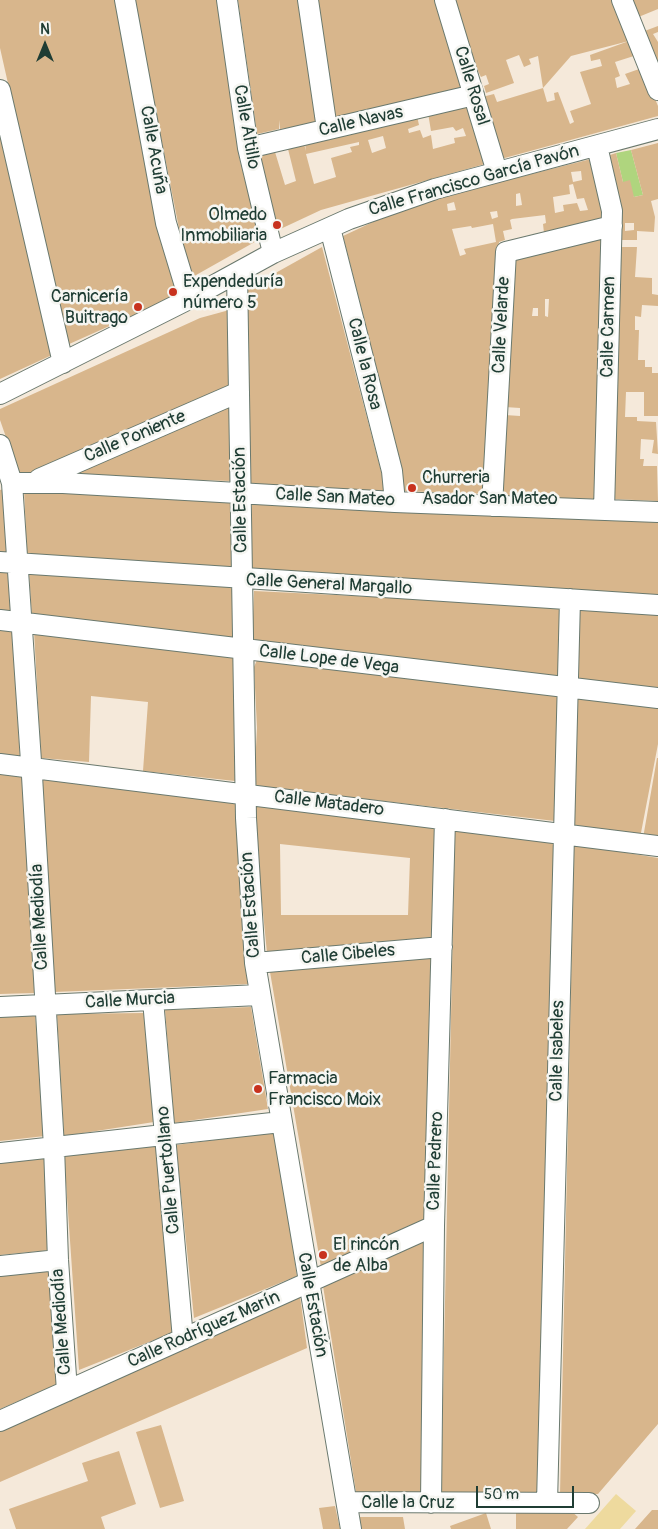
<!DOCTYPE html>
<meta charset="utf-8">
<style>
body{margin:0}
#map{position:relative;width:658px;height:1529px;overflow:hidden;background:#f5e9da;font-family:Pangolin,sans-serif}
canvas{display:block}
.north{position:absolute;left:20px;top:20px;width:50px;height:50px;-webkit-text-stroke:4px #f6f6f2;paint-order:stroke;rotate:0deg;font-size:14px;font-weight:700;line-height:20px;text-align:center;color:#1f3d34}
.north::after{content:'';display:block;margin:auto;width:18px;height:22px;background:#1f3d34;clip-path:polygon(50% 0,100% 100%,50% 72%,0 100%)}
.scale{position:absolute;left:476px;top:1486px;width:98px;height:22px;box-sizing:border-box;border:2px solid #1f3d34;border-top:0;padding-left:6px;font-size:15px;line-height:18px;white-space:nowrap;color:#1f3d34;-webkit-text-stroke:4px #f6f6f2;paint-order:stroke}
</style>
<div id="map">
<canvas width="658" height="1529"></canvas>
<div class="north">N</div>
<div class="scale">50 m</div>
</div>
<script>
const ctx = document.querySelector('canvas').getContext('2d');
ctx.lineJoin = 'round';
function fill(path, color) { ctx.fillStyle = color; ctx.fill(path, 'evenodd'); }
const shape = rows => new Path2D(rows.map(r => 'M' + r).join(''));
function strokePath(path, color, width, dash) { ctx.strokeStyle = color; ctx.lineWidth = width; ctx.lineCap = dash ? 'butt' : 'round'; ctx.setLineDash(dash || []); ctx.stroke(path); }
function write(font, color, halo, rows, align = 'center') {
  ctx.font = font + ' Pangolin,sans-serif'; ctx.lineWidth = 5; ctx.setLineDash([]); ctx.textBaseline = 'middle'; ctx.strokeStyle = halo; ctx.fillStyle = color; for (const [text, x, y, turn = 0] of rows) {
    ctx.save(); ctx.translate(x, y); ctx.rotate((+turn || 0) * Math.PI / 180); ctx.textAlign = isNaN(turn) ? turn : align; if (halo) ctx.strokeText(text, 0, 0); ctx.fillText(text, 0, 0); ctx.restore();
  }
}
fill(shape([
 [631,150,643,195,634,197,623,182,616,153]
]), '#afd57e');
fill(shape([
 [616,1494,636,1511,620,1529,585,1529]
]), '#eeda9e');
fill(shape([
 [0,0,117,0,181,294,67,345,0,48],
 [134,0,217,0,239,157,260,239,189,279],
 [238,0,299,0,316,124,280,129,279,120,279,129,257,134],
 [315,0,438,0,467,91,332,120],
 [453,0,614,0,637,55,615,62,620,76,615,78,617,88,630,84,625,74,642,68,658,106,658,116,501,159,482,97,494,94,497,102,543,88,547,102,555,100,554,93,558,92,570,124,574,122,570,111,591,104,580,72,602,66,600,59,591,61,590,55,629,41,571,56,543,88,538,56,529,59,531,64,524,67,519,55,506,60,514,83,486,93,484,86,489,84,486,75,481,77,478,71,475,72],
 [629,0,658,0,658,9,636,18],
 [658,26,658,32,653,34,658,42,658,73,642,32],
 [466,104,485,164,321,210,274,232,259,156,275,152,285,185,296,181,288,149,304,144,306,151,305,144,417,116,419,125,408,129,409,133,420,130,423,138,431,135,433,149,455,143,454,138,466,136,463,128,456,131,453,127,431,131,428,113],
 [383,136,386,148,372,153,368,140],
 [359,142,359,145,350,147,352,152,331,158,336,177,314,184,306,154],
 [0,124,52,355,0,379],
 [658,143,658,199,651,201,655,217,654,232,637,231,637,240,616,240,607,156,616,153,623,182,630,180,634,197,643,195,631,150],
 [625,223,634,223,634,230,625,231],
 [595,158,603,221,544,233,543,224,546,223,545,215,512,219,510,220,512,229,503,231,505,240,499,242,484,494,402,491,403,472,343,236,390,214,456,193],
 [581,171,582,180,573,182,571,172],
 [573,184,577,199,584,198,588,210,580,211,577,203,563,205,564,211,555,213,553,197,570,194,569,185],
 [520,193,522,205,516,206,516,194],
 [454,202,456,210,448,211,447,204],
 [497,211,498,217,492,219,490,212],
 [493,224,496,242,464,249,466,254,460,256,452,229,471,226,472,228],
 [602,236,599,499,501,497,505,415,520,416,520,408,505,407,510,256],
 [545,299,549,299,548,317,545,316],
 [533,308,538,308,538,316,532,316],
 [322,247,386,490,385,491,251,488,245,290],
 [616,247,637,247,635,277,652,278,652,294,658,295,658,306,642,305,641,317,635,316,635,330,639,330,638,360,645,360,645,367,652,367,652,373,658,373,658,416,644,416,644,392,626,392,625,417,637,417,637,421,656,422,658,454,652,453,654,440,641,439,640,459,644,459,643,466,657,466,658,501,612,499],
 [233,309,233,389,21,480,0,420,0,409,200,318],
 [230,400,231,481,69,476],
 [4,489,8,558,0,557,0,490],
 [24,489,231,500,234,570,27,557],
 [252,502,658,520,658,602,252,574],
 [0,569,7,570,11,576,14,612,0,614],
 [29,573,229,584,235,593,237,644,32,617],
 [254,591,562,606,561,682,252,643],
 [578,604,658,609,658,691,574,681],
 [0,629,12,630,20,758,0,757],
 [34,631,234,657,235,781,143,771,148,702,91,696,89,762,41,758],
 [257,660,560,695,555,821,254,786,257,728,254,667],
 [575,697,658,706,658,744,640,838,572,830],
 [657,758,658,758,658,839,643,838],
 [0,772,22,775,35,993,0,994],
 [42,775,238,800,243,938,250,984,54,992],
 [252,801,435,827,432,937,267,953],
 [280,844,410,858,408,915,281,915],
 [455,826,555,841,537,1492,441,1492],
 [574,844,658,858,658,1424,598,1494,560,1494],
 [432,956,428,1218,321,1267,270,972],
 [251,1007,268,1109,174,1123,165,1010],
 [144,1013,154,1122,64,1136,57,1014],
 [35,1014,45,1136,0,1141,0,1015],
 [275,1132,297,1276,194,1318,176,1145],
 [160,1145,174,1332,79,1370,64,1154],
 [45,1158,51,1250,0,1255,0,1163],
 [427,1240,424,1492,356,1492,323,1286],
 [49,1270,60,1383,0,1409,0,1275],
 [300,1296,307,1348,0,1482,0,1430],
 [161,1425,184,1501,160,1508,136,1432],
 [119,1451,136,1504,101,1517,105,1529,16,1529,9,1509,88,1481,82,1463],
 [335,1506,340,1529,323,1529,319,1508],
 [516,1510,570,1510,578,1517,567,1529,516,1529],
 [652,1510,658,1510,658,1529,635,1529],
 [486,1513,491,1529,451,1529,450,1526],
 [359,1517,403,1517,405,1529,361,1529]
]), '#d8b68c');
const minor = shape([
 [125,0,166,223,189,299],
 [227,0,248,148,273,253],
 [308,0,327,129],
 [445,0,497,172],
 [622,0,658,90],
 [0,90,63,363],
 [597,146,612,211,604,510],
 [248,148,474,95],
 [330,228,392,471,395,502],
 [237,273,246,818,255,963,351,1529],
 [0,394,189,299,273,253,349,219,435,189,658,129],
 [0,445,12,483,32,776,54,1147,58,1260,67,1391],
 [39,479,239,392],
 [12,483,63,483,395,502,658,512],
 [492,506,506,252,612,226],
 [0,562,658,605],
 [0,620,658,698],
 [0,764,658,846],
 [255,963,442,947],
 [153,1000,183,1339],
 [0,1007,259,995],
 [0,1153,281,1122],
 [0,1266,58,1260],
 [0,1421,434,1226],
 [347,1502,589,1503],
 [431,1503,434,1226,445,819],
 [547,1503,570,599]
]);
strokePath(minor, '#6a796e', 22);
strokePath(minor, '#fff', 20);
for (const [x, y, r, color] of [
 [277,225,5,"#c8321e"],
 [173,292,5,"#c8321e"],
 [138,307,5,"#c8321e"],
 [412,488,5,"#c8321e"],
 [258,1089,5,"#c8321e"],
 [323,1255,5,"#c8321e"]
]) { const dot = new Path2D(); dot.arc(x, y, r, 0, 2 * Math.PI); ctx.fillStyle = color; ctx.fill(dot); strokePath(dot, '#f6f6f2', 2); }
write('18px', '#1f3d34', '#f6f6f2', [
 ["Calle Rosal",471,86,73],
 ["Calle Navas",361,122,-13],
 ["Calle Altillo",246,127,80],
 ["Calle Acuña",153,150,80],
 ["Calle Francisco García Pavón",474,181,-16],
 ["Calle Velarde",502,325,-87],
 ["Calle Carmen",609,327,-89],
 ["Calle la Rosa",364,364,76],
 ["Calle Poniente",135,437,-23],
 ["Calle San Mateo",335,498,3],
 ["Calle Estación",241,500,-91],
 ["Calle General Margallo",329,585,3],
 ["Calle Lope de Vega",329,660,7],
 ["Calle Matadero",329,804,7],
 ["Calle Estación",251,905,-94],
 ["Calle Mediodía",40,917,-93],
 ["Calle Cibeles",348,955,-5],
 ["Calle Murcia",130,1001,-3],
 ["Calle Isabeles",558,1051,-89],
 ["Calle Pedrero",436,1161,-88],
 ["Calle Puertollano",169,1170,-95],
 ["Calle Estación",312,1305,80],
 ["Calle Mediodía",62,1322,-94],
 ["Calle Rodríguez Marín",204,1330,-24],
 ["Calle la Cruz",408,1503]
]);
write('18px', '#1f3d34', '#f6f6f2', [
 ["Olmedo",267,215,"right"],
 ["Inmobiliaria",267,236,"right"],
 ["Expendeduría",183,282],
 ["número 5",183,303],
 ["Carnicería",128,297,"right"],
 ["Buitrago",128,318,"right"],
 ["Churreria",422,478],
 ["Asador San Mateo",422,499],
 ["Farmacia",268,1079],
 ["Francisco Moix",268,1100],
 ["El rincón",333,1245],
 ["de Alba",333,1266]
], 'left');
</script>
